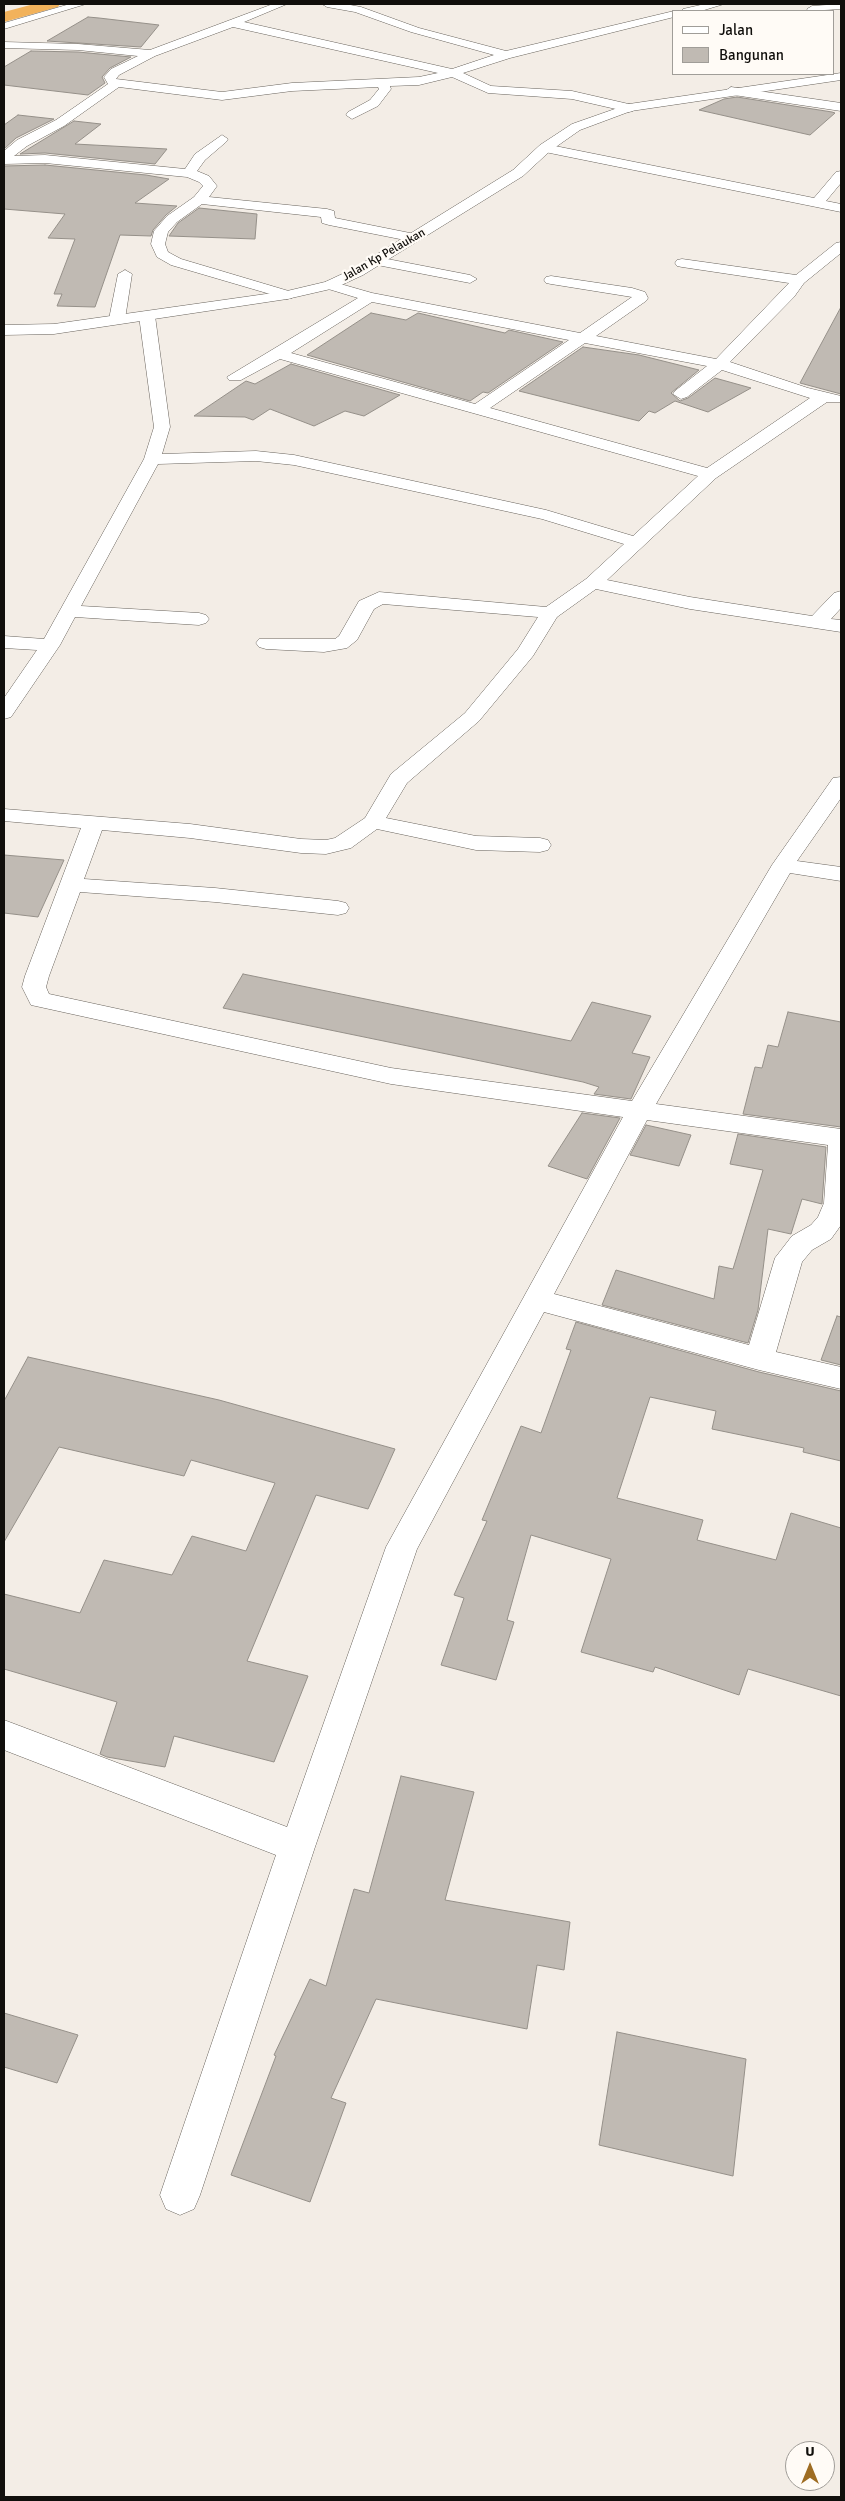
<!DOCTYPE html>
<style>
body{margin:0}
#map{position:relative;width:845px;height:2501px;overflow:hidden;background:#f3ede6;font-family:Signika,sans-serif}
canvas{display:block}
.frame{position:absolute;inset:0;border:5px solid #110f0c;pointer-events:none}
.legend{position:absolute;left:672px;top:10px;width:162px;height:65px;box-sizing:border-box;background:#fffbf6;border:1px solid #a09d98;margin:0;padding:6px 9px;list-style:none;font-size:15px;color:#110f0c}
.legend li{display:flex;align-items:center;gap:10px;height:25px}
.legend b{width:25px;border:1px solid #a09d98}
.north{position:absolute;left:785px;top:2441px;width:50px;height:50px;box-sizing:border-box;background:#fffbf6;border:1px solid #a09d98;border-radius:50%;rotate:0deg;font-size:14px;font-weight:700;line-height:20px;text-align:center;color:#110f0c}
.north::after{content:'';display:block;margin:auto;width:18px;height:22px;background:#9e6c22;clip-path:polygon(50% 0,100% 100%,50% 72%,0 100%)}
</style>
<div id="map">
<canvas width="845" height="2501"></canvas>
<div class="frame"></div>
<ul class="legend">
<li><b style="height:6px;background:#fff"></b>Jalan</li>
<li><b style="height:14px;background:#c0bab3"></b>Bangunan</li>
</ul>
<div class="north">U</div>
</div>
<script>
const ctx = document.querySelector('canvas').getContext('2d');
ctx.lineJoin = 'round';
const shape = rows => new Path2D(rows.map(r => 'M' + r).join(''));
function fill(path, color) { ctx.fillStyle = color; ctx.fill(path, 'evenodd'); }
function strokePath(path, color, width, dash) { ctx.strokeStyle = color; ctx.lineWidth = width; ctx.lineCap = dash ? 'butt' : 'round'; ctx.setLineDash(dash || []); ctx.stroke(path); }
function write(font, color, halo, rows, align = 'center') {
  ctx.font = font + ' Signika,sans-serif'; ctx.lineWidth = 4.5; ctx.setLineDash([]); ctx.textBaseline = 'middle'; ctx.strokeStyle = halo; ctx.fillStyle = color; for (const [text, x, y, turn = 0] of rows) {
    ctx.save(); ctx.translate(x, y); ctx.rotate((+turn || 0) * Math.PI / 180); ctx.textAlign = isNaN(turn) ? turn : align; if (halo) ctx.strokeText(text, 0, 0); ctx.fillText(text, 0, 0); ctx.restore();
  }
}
fill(shape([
 [34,4,60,4,58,7,4,22,4,12,34,4]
]), '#f2b25b');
const building = shape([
 [88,17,99,18,159,25,141,47,47,41,88,17],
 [31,51,78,52,131,57,110,68,102,77,105,83,88,95,4,85,4,67,31,51],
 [737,97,832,112,835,113,810,135,699,110,724,99,737,97],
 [18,115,54,119,16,138,4,149,4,125,18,115],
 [74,121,101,124,75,144,167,149,155,164,45,153,20,154,74,121],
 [45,165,146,175,169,179,135,203,177,206,166,215,153,230,151,236,120,235,95,307,57,306,62,294,54,294,75,239,48,238,65,214,4,209,4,166,45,165],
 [199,208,257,214,255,239,169,236,178,223,199,208],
 [841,307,841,394,800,383,841,307],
 [371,313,406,320,418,313,505,333,509,330,563,342,488,393,483,392,470,401,307,355,371,313],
 [583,347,639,355,699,370,671,393,680,401,688,398,715,378,751,388,708,412,675,401,655,413,649,411,639,421,519,391,583,347],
 [291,364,400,395,364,416,345,411,314,426,270,409,253,420,245,417,194,416,246,381,255,384,291,364],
 [4,855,64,860,38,917,4,913,4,855],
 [243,974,571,1041,592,1002,651,1016,632,1053,650,1057,631,1099,594,1094,599,1087,583,1082,223,1008,243,974],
 [788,1012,841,1022,841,1127,743,1114,755,1067,762,1068,768,1045,778,1047,788,1012],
 [582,1113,620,1118,587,1179,548,1166,582,1113],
 [646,1125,691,1135,679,1166,630,1155,646,1125],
 [738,1134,826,1147,822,1204,802,1199,791,1234,768,1229,758,1310,748,1343,602,1305,616,1270,714,1299,719,1266,733,1269,763,1170,730,1164,738,1134],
 [837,1316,841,1317,841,1365,821,1360,837,1316],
 [576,1322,759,1372,841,1391,841,1461,803,1452,804,1448,712,1429,716,1411,650,1397,617,1498,703,1520,697,1540,776,1560,791,1513,841,1528,841,1696,748,1669,739,1695,655,1667,653,1672,581,1652,611,1559,531,1535,507,1620,514,1622,496,1680,441,1665,464,1598,454,1595,487,1521,482,1520,521,1426,541,1433,571,1350,566,1349,576,1322],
 [28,1357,219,1400,395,1449,368,1509,316,1495,247,1661,308,1676,274,1762,174,1736,165,1767,107,1757,100,1754,117,1702,4,1669,4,1594,80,1613,104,1560,172,1575,192,1536,246,1551,275,1483,191,1460,184,1476,59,1447,4,1542,4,1401,28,1357],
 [401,1776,474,1792,445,1900,570,1922,564,1970,537,1965,527,2029,376,1999,331,2098,346,2103,310,2202,231,2175,276,2056,274,2055,310,1979,326,1986,354,1889,369,1893,401,1776],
 [4,2013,78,2035,57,2083,4,2067,4,2013],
 [617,2032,746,2059,733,2176,599,2145,617,2032]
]);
fill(building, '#c0bab3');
strokePath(building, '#959089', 1);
const street = shape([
 [70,4,86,4,4,29,4,23,70,4],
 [273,4,287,4,244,22,452,69,494,55,411,32,355,12,327,7,322,4,345,4,361,7,419,28,506,51,674,11,676,11,674,11,674,17,510,58,463,73,491,86,572,91,633,105,635,108,633,111,629,112,572,99,488,93,452,77,419,85,390,86,391,89,378,106,352,119,346,115,348,112,370,100,379,89,378,87,292,91,222,100,119,87,64,126,27,146,14,156,45,155,185,169,195,154,222,135,228,139,226,142,205,160,197,171,209,176,217,186,209,197,327,209,334,211,335,218,415,234,422,238,415,242,329,225,322,223,321,217,202,204,177,222,168,232,165,244,168,252,181,259,292,292,294,295,292,298,287,299,171,265,157,257,151,244,154,231,167,216,194,197,203,186,199,182,187,177,45,163,4,164,4,151,17,140,56,120,108,84,104,77,111,69,138,56,78,50,4,48,4,42,78,44,150,50,273,4],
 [233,27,438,73,419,77,292,83,222,92,116,79,119,75,155,56,233,27],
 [705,4,724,4,701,11,682,11,683,9,705,4],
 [841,4,841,9,808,11,807,9,812,6,841,4],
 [731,87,841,103,841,111,727,94,725,91,731,87],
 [545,144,814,198,836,172,841,171,841,183,826,201,841,204,841,212,540,151,539,148,545,144],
 [841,242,841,253,804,283,794,297,730,362,808,388,841,396,841,402,827,402,716,478,607,580,690,597,812,616,834,593,841,591,841,608,831,619,841,620,841,632,690,609,596,589,557,617,533,656,479,721,407,783,386,818,476,836,540,838,548,840,551,845,548,850,540,852,476,850,377,829,351,848,326,854,301,853,190,838,102,830,84,879,215,888,338,901,346,903,349,908,346,913,338,915,215,902,80,892,49,976,46,987,49,994,391,1068,632,1101,772,865,833,778,841,777,841,798,797,861,841,867,841,881,790,873,656,1104,841,1129,841,1225,831,1239,812,1250,802,1262,776,1352,841,1367,841,1389,759,1370,544,1312,417,1549,315,1847,200,2195,194,2209,180,2215,166,2209,160,2195,276,1855,4,1750,4,1720,287,1827,386,1547,623,1117,391,1084,31,1005,22,987,25,976,81,828,4,821,4,809,190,824,301,839,326,840,335,838,365,818,391,774,465,713,518,649,538,617,383,604,374,609,357,640,347,648,324,652,266,649,259,647,256,643,259,639,335,639,339,636,359,601,379,592,546,607,586,579,624,544,542,519,294,465,256,461,158,464,81,606,199,613,206,615,209,619,206,623,199,625,75,617,60,645,11,717,4,719,4,698,37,650,4,648,4,636,44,639,144,459,154,427,139,316,142,313,152,313,155,316,170,427,162,454,256,451,294,455,546,510,633,536,698,476,280,359,241,380,229,380,227,377,358,298,325,288,323,285,325,282,330,281,372,293,580,333,632,297,551,284,546,283,544,280,546,277,551,276,632,288,645,292,648,298,646,301,596,336,716,359,789,283,682,267,677,266,675,263,677,260,682,259,796,275,836,243,841,242],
 [372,302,569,340,475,404,291,353,372,302],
 [585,343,707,366,675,391,673,394,681,399,687,397,722,370,810,398,707,468,490,408,585,343],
 [647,1120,828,1145,824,1203,818,1217,811,1225,792,1236,775,1258,749,1345,554,1294,647,1120],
 [377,257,470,275,477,279,470,283,372,264,370,261,377,257],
 [125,270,132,274,125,319,117,324,109,319,118,274,125,270]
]);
const secondary = shape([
 [841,73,841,80,631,111,580,130,550,151,523,176,363,275,335,288,287,299,54,334,4,335,4,325,54,324,287,291,325,282,353,269,513,170,540,145,572,124,629,104,841,73]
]);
strokePath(street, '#68635c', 1);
strokePath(secondary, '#68635c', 1);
fill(street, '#fff');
fill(secondary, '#fff');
write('12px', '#110f0c', '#fffbf6', [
 ["Jalan Kp Pelaukan",384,255,-30]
]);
</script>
